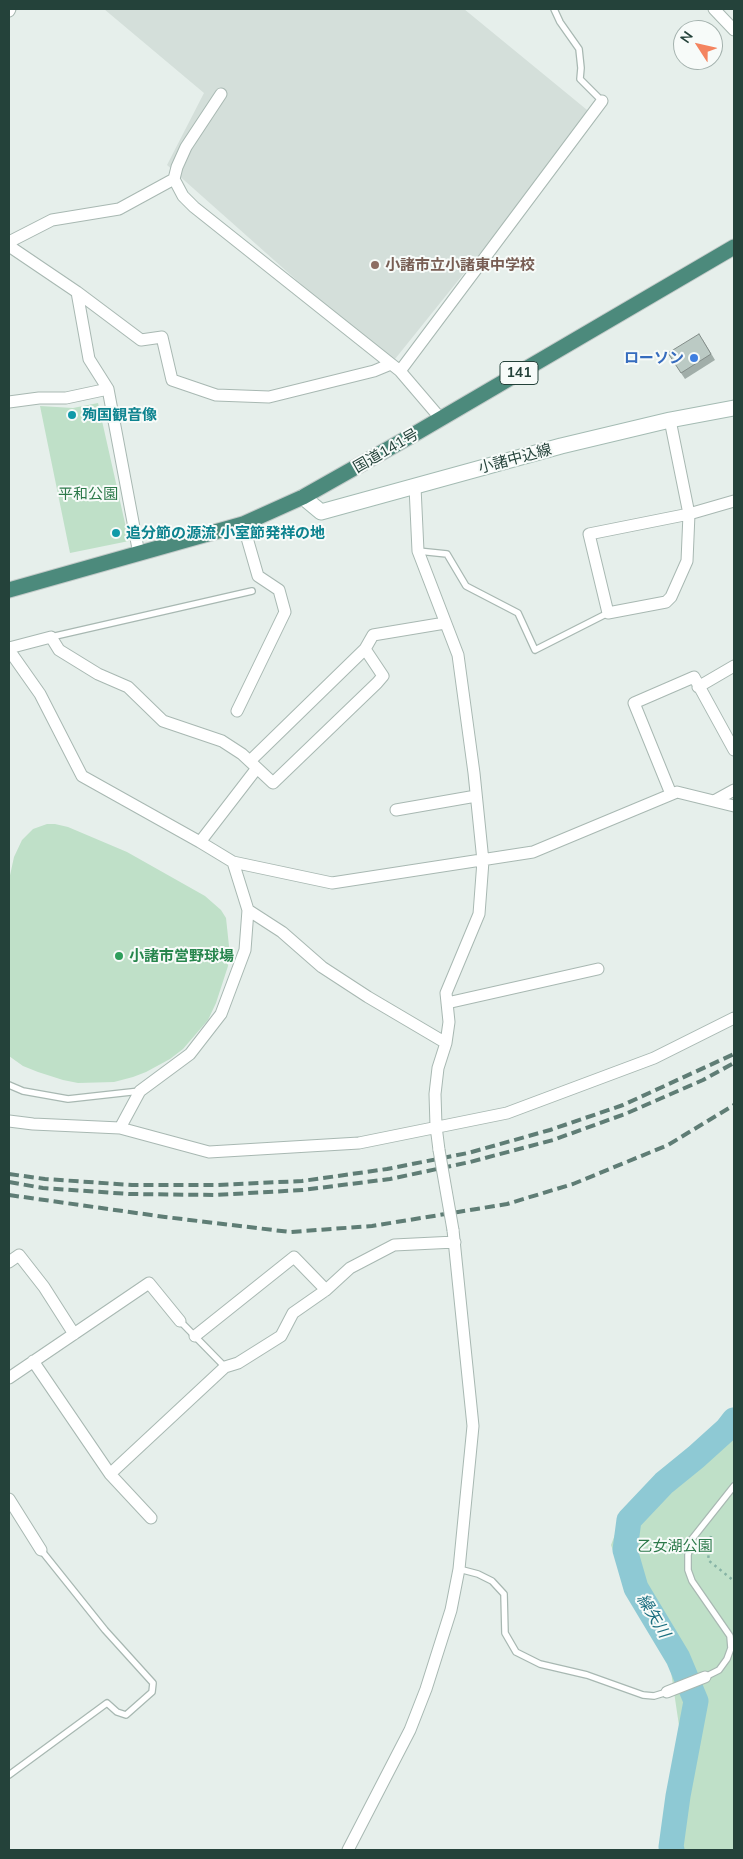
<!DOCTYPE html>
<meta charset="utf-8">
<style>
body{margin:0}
#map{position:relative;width:743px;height:1859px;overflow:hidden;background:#e6efeb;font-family:Mulish,sans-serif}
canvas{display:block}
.frame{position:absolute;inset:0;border:10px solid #24423a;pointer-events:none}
.north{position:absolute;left:673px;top:20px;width:50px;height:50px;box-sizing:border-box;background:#f7fbf9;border:1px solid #a3b1ad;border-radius:50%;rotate:305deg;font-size:14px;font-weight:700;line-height:20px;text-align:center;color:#24423a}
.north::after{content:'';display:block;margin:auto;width:18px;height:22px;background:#f4845f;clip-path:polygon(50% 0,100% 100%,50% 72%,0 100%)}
</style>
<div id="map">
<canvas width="743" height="1859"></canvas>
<div class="frame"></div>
<div class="north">N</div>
</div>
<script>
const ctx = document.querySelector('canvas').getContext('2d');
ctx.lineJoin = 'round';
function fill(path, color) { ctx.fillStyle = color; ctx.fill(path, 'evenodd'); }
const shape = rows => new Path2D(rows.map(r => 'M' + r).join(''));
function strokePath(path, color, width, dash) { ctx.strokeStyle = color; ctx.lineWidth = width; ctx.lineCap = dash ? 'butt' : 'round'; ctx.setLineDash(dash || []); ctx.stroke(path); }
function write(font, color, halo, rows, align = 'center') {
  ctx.font = font + ' Mulish,"Noto Sans JP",sans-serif'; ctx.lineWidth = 4; ctx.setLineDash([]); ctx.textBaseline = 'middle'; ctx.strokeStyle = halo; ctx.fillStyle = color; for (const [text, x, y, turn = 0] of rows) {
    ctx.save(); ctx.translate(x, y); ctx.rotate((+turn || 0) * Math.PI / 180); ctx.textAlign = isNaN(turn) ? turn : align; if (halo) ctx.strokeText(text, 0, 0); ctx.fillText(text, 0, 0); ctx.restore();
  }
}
fill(shape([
 [104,9,464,9,592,114,391,364,167,165,204,93]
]), '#d4dfda');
fill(shape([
 [98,403,129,541,70,553,40,406,73,408],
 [47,824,55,824,68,827,127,852,205,896,221,910,226,918,229,946,228,966,216,1003,208,1020,183,1049,170,1059,146,1072,133,1077,114,1082,78,1083,63,1080,38,1072,23,1066,9,1056,9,880,14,857,22,840,33,829],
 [734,1406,734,1850,661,1850,681,1739,670,1665,626,1587,611,1545,624,1511,727,1417]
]), '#bfe0c8');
strokePath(shape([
 [672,1850,671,1847,678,1796,696,1701,678,1658,636,1588,625,1550,629,1520,664,1483,696,1457,727,1429,734,1420]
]), '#8ec9d4', 25);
const service = shape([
 [554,9,560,22,579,49,581,68,580,79,602,101],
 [418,551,447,554,466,586,518,613,535,650,608,613],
 [51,637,252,591],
 [9,1085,23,1091,68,1099,140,1091],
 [180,1321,225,1367],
 [459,1569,478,1574,492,1581,504,1594,505,1633,516,1652,540,1664,587,1675,643,1695,654,1696,667,1692],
 [705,1677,719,1670,727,1659,731,1648,730,1636,692,1581,688,1570,688,1555,692,1539,734,1486],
 [9,1775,107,1703,117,1712,126,1715,152,1692,153,1683,105,1630,41,1550]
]);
const minor = shape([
 [714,9,734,30],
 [9,11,10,9],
 [221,94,186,147,177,167,174,179,183,196,194,207,400,371,441,419],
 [9,242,52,220,119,209,174,179],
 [9,246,77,292,141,340,162,337,172,380,216,395,269,397,374,371,391,364],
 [77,292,89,359,108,389,139,554],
 [400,371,602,101],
 [9,402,39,398,66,398,108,389],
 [670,420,689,514,687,561,671,597,666,602,608,613,589,534,689,514,734,501],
 [415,487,418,551,458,655,474,773,483,861,479,914,446,993,449,1022,446,1043,438,1068,435,1094,436,1126,439,1150],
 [9,648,51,637,59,650,98,674,128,687,163,721,222,741,242,754,257,768],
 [9,650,40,694,82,776,200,842,233,862,332,883,533,852,677,792,734,806],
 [698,687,734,666],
 [237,711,285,612,279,590,258,576,243,524],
 [250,761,365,649],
 [671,794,634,703,694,677,734,750],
 [714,801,734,790],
 [396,810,476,796],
 [200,842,257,768,273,783,377,683,383,676,365,649,373,635,445,623],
 [248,910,282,932,322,967,368,997,446,1043],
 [447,1003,598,969],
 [9,1121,33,1124,120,1128,209,1152,359,1143,507,1113,654,1058,734,1018],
 [120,1128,140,1091,190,1054,221,1014,245,950,248,910,233,862],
 [9,1262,19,1255,44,1287,74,1334],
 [195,1336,294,1257,326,1290],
 [33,1361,110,1474,151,1518],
 [9,1378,149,1283,180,1321],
 [110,1474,225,1367,238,1363,281,1336,293,1313,326,1290,350,1268,394,1245,455,1242],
 [9,1499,41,1550],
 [667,1692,705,1677],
 [348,1850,410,1730,426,1689,451,1610,459,1569,473,1426,453,1230]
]);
const secondary = shape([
 [303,497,321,512,561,446,670,420,734,408]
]);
const trunk = shape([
 [9,590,243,524,303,497,418,432,734,247]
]);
strokePath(service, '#a8b8b2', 8);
strokePath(minor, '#a8b8b2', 13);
strokePath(secondary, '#a4bbb3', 17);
strokePath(trunk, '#c2cac8', 17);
strokePath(shape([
 [711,1536,708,1560,734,1581]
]), '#86b3a5', 2.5, [2.5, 4]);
strokePath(service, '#fff', 5.5);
strokePath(minor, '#fff', 11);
strokePath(secondary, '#fff', 15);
strokePath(trunk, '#4c8a7c', 15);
strokePath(shape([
 [9,1174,45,1179,132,1185,216,1185,302,1181,387,1169,468,1153,550,1130,623,1105,734,1054],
 [9,1182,43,1188,129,1194,215,1195,303,1190,390,1179,470,1162,553,1140,625,1114,703,1080,734,1063],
 [9,1195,165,1217,290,1232,372,1226,507,1204,573,1184,668,1145,734,1105]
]), '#5f7d75', 4, [10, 5]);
const minorBridge = shape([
 [439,1150,453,1230]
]);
strokePath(minorBridge, '#a8b8b2', 13, []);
strokePath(minorBridge, '#fff', 11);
fill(shape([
 [703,340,715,360,685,379,681,373]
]), '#a1aea9');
const building = shape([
 [699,334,711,354,681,373,668,353,699,334]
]);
fill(building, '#bbcac4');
strokePath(building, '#838d89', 1);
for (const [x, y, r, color] of [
 [375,265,5,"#8d6e63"],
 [694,358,5,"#3f7fe0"],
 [72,415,5,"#0f9aa8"],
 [116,533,5,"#0f9aa8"],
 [119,956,5,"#2e9e5b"]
]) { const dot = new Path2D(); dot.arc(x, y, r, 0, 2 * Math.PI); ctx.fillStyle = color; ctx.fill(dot); strokePath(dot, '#f7fbf9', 2); }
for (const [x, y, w] of [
 [519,373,38]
]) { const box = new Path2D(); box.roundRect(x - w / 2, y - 11.5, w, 23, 4); ctx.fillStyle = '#f7fbf9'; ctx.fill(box); strokePath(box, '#24423a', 1); }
write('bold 14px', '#24423a', null, [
 ["141",519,373]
]);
write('bold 15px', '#785e54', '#f7fbf9', [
 ["小諸市立小諸東中学校",385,265]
], 'left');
write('bold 15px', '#366cbe', '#f7fbf9', [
 ["ローソン",684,358]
], 'right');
write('bold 15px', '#0d838f', '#f7fbf9', [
 ["殉国観音像",82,415],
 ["追分節の源流 小室節発祥の地",126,533]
], 'left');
write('15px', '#24423a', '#f7fbf9', [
 ["国道141号",386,451,-30],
 ["小諸中込線",515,459,-15]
]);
write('15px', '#2d7a4b', '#f7fbf9', [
 ["平和公園",88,494],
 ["乙女湖公園",675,1546]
]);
write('bold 15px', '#27864d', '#f7fbf9', [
 ["小諸市営野球場",129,956]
], 'left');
write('italic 16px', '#1c6f80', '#f7fbf9', [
 ["繰矢川",653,1616,59]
]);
</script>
